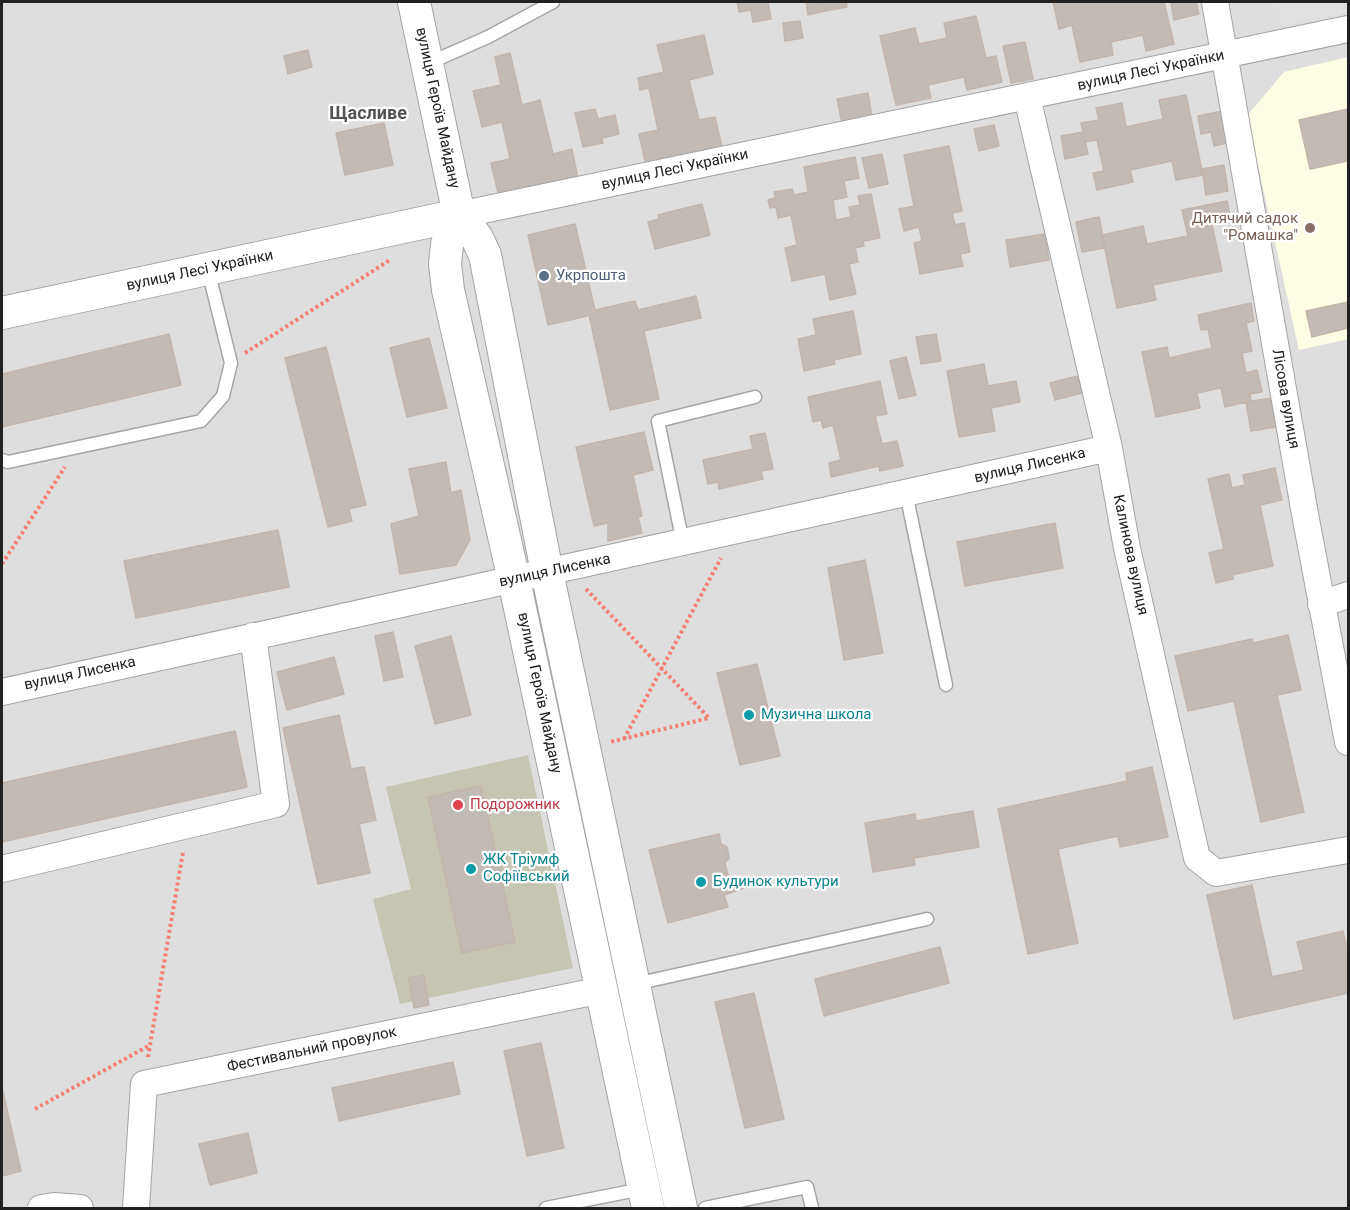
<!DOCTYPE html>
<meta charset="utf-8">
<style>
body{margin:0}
#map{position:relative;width:1350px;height:1210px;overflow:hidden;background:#f1eee9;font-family:Roboto,sans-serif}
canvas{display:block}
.frame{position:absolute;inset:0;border:3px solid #212121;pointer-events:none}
</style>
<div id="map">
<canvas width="1350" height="1210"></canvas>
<div class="frame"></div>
</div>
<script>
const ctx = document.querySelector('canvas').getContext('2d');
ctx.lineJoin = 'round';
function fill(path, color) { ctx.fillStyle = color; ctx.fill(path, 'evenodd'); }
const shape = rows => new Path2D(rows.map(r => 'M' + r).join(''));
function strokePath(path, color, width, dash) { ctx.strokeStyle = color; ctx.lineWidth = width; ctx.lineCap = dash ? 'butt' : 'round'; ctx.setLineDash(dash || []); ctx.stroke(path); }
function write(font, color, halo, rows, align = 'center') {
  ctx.font = font + ' Roboto,sans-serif'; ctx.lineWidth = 4.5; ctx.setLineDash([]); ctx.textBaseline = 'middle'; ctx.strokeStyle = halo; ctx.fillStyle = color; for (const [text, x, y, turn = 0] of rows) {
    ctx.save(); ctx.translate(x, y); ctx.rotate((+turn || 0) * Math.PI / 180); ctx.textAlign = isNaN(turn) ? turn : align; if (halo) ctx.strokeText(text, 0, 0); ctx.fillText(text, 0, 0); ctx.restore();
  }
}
fill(shape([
 [2,2,1348,2,1348,1208,2,1208]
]), '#dfdede');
fill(shape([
 [1348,57,1348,339,1299,350,1247,116,1284,72]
]), '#fefee5');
fill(shape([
 [528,755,573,968,400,1004,373,899,411,889,386,787]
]), '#c6c5b4');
fill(shape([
 [1277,2,1348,2,1348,12,1282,26]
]), '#e1e1e1');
const building = shape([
 [737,2,768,2,771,19,753,22,751,10,739,12,737,2],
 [806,2,823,2,825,11,808,15,806,2],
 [823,2,846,2,847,7,825,11,823,2],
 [1053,2,1164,2,1174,44,1146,51,1143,35,1111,42,1113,55,1080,62,1072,25,1059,29,1053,2],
 [1178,2,1196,2,1199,14,1174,20,1171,3,1178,2],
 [976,16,986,58,996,56,1002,82,967,90,964,77,928,85,931,98,896,105,880,36,915,28,919,44,947,38,944,23,976,16],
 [800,21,803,38,785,41,783,23,800,21],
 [704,35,713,74,689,80,699,120,715,117,722,147,646,165,639,134,658,130,649,88,640,90,638,78,664,72,657,45,704,35],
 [1025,42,1033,79,1011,83,1003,46,1025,42],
 [308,50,312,67,288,74,284,56,308,50],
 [510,53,522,105,540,100,553,154,572,149,578,179,499,197,491,163,510,159,502,122,482,127,473,91,501,85,495,57,510,53],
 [868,93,872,117,842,123,837,99,868,93],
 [1186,95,1203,175,1176,180,1172,161,1130,170,1133,182,1097,190,1093,173,1104,171,1097,140,1085,142,1081,123,1099,120,1096,108,1122,103,1126,127,1163,119,1159,100,1186,95],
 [595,109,598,119,615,115,619,134,602,138,603,143,583,147,575,113,595,109],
 [1348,109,1348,161,1310,169,1299,120,1348,109],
 [1222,111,1228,143,1214,146,1211,132,1201,134,1198,116,1222,111],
 [384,123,393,165,345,175,336,133,384,123],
 [994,125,999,146,979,151,974,129,994,125],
 [1083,132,1088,154,1065,159,1061,136,1083,132],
 [949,146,962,211,952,213,955,225,964,223,970,252,960,254,963,266,920,274,914,243,922,241,919,227,904,231,899,209,914,206,904,155,949,146],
 [882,154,888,184,869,188,862,158,882,154],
 [855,157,859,178,844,181,847,197,833,200,836,220,851,217,849,207,860,205,858,196,871,194,880,238,863,241,864,246,855,248,858,262,849,264,856,294,830,300,825,274,792,281,785,248,797,245,791,215,778,218,776,207,770,208,768,200,775,198,774,192,792,189,794,195,808,192,804,167,855,157],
 [1224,165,1228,191,1206,195,1202,169,1224,165],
 [1227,201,1230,216,1211,220,1222,271,1153,285,1156,300,1117,308,1102,235,1143,226,1147,244,1188,236,1182,210,1227,201],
 [702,204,710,235,655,249,648,222,659,219,658,215,702,204],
 [1099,217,1105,248,1082,252,1076,222,1099,217],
 [575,224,596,314,548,325,528,235,575,224],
 [1045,234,1049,260,1010,267,1006,240,1045,234],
 [696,296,701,318,644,331,659,399,610,410,589,315,596,314,595,310,635,301,638,310,696,296],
 [1348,302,1348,328,1312,337,1306,311,1348,302],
 [1251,303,1254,321,1246,323,1252,351,1242,353,1246,373,1257,370,1262,392,1250,394,1251,401,1225,407,1221,388,1197,393,1200,408,1156,417,1142,352,1167,347,1169,358,1212,348,1208,329,1201,330,1198,315,1251,303],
 [853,311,861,354,834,360,835,364,804,371,798,339,816,335,813,319,853,311],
 [169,334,181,385,2,427,2,374,169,334],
 [936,334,941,361,921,364,916,337,936,334],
 [429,338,447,408,407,417,390,348,429,338],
 [326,347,366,505,349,509,352,521,328,527,285,358,326,347],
 [906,357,916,395,899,399,890,361,906,357],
 [984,364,988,386,1016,381,1020,402,991,408,995,431,959,437,947,371,984,364],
 [1078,376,1082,393,1055,400,1050,383,1078,376],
 [880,381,887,414,875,416,882,444,897,441,903,466,880,471,879,466,831,477,829,463,841,460,833,425,823,428,821,420,813,422,808,397,880,381],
 [1271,398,1276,427,1251,431,1246,402,1271,398],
 [644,432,653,470,633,475,642,516,638,517,642,533,608,541,608,523,594,526,576,447,644,432],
 [765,433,773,469,761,471,763,479,719,489,718,482,708,484,703,460,753,449,750,436,765,433],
 [446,462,451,493,461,490,470,540,456,565,400,574,391,524,419,516,409,469,446,462],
 [1275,468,1282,500,1260,505,1273,566,1232,575,1233,579,1216,583,1209,553,1224,549,1208,479,1229,474,1232,488,1245,485,1243,475,1275,468],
 [1055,523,1063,568,965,586,957,542,1055,523],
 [278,530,289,587,136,618,124,561,278,530],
 [865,560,883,653,844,660,828,568,865,560],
 [393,632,403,677,384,681,375,636,393,632],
 [1288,635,1301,690,1277,695,1304,812,1261,822,1234,701,1188,711,1175,656,1252,639,1253,643,1288,635],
 [451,636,471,715,435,724,415,646,451,636],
 [334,657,344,694,287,710,277,672,334,657],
 [757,664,780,756,740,765,717,673,757,664],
 [339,715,351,769,364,767,376,820,359,824,370,873,318,884,283,728,339,715],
 [235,731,247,787,2,842,2,783,235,731],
 [1152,767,1168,837,1120,847,1118,836,1058,849,1078,943,1028,954,998,809,1127,781,1126,773,1152,767],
 [481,786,515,942,462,953,428,797,481,786],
 [973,811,979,847,914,858,915,865,873,872,865,823,915,814,916,821,973,811],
 [719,834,721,844,727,847,729,858,725,863,729,879,742,877,744,888,724,895,728,907,668,923,649,850,719,834],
 [1252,885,1272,977,1304,970,1297,942,1343,931,1348,955,1348,993,1234,1019,1207,895,1252,885],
 [940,947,949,983,824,1016,815,979,940,947],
 [424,975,429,1005,414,1008,409,978,424,975],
 [754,993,784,1119,745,1128,715,1002,754,993],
 [541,1043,564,1148,527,1156,504,1051,541,1043],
 [453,1062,460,1094,339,1121,332,1088,453,1062],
 [2,1087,21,1171,2,1176,2,1087],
 [248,1133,257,1173,210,1185,199,1144,248,1133]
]);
fill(building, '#c2bab5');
strokePath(building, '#c3b5ab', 1.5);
const service = shape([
 [429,63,488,37,553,2],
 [2,460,8,462,201,421,223,396,231,363,208,270],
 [906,493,946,685],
 [683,543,658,421,755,397],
 [635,984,927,919],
 [546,1208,642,1189],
 [705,1208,807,1187,812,1208]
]);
const minor = shape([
 [1215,2,1305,514,1348,742],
 [1027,97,1109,448,1127,548,1197,858,1216,873,1348,850],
 [459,215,1348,29],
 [1321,604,1348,595],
 [2,692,1109,448],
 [2,869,276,804,253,636],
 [41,1208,54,1206,80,1208],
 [136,1208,144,1084,602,990]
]);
const tertiary = shape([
 [414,2,459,215,477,238,485,255,547,572,681,1208],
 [459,215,447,244,445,264,448,290,514,580,648,1208],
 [2,313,459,215]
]);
strokePath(service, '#a5a5a5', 15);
strokePath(minor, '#a5a5a5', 28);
strokePath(tertiary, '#a5a5a5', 34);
strokePath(shape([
 [245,353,390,260],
 [2,564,65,467],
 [586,589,709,718,610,742],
 [624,739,721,558],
 [148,1057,183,852],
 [35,1109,150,1045]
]), '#f67f75', 4, [3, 3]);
strokePath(service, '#fff', 12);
strokePath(minor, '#fff', 26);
strokePath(tertiary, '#fff', 32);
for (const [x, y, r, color] of [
 [1310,228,6,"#8d6e63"],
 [544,276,6,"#5c6f8a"],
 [749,715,6,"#0f9aa8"],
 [458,805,6,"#e0444e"],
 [471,869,6,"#0f9aa8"],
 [701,882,6,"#0f9aa8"]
]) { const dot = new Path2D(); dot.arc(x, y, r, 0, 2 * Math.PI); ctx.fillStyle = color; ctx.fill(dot); strokePath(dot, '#fff', 2); }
write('15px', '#212121', '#fff', [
 ["вулиця Лесі Українки",1151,71,-12],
 ["вулиця Героїв Майдану",437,108,78],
 ["вулиця Лесі Українки",675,170,-12],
 ["вулиця Лесі Українки",200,271,-12],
 ["Лісова вулиця",1285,399,80],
 ["вулиця Лисенка",1030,466,-13],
 ["Калинова вулиця",1130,555,78],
 ["вулиця Лисенка",555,571,-12],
 ["вулиця Лисенка",80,674,-12],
 ["вулиця Героїв Майдану",539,693,78],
 ["Фестивальний провулок",312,1050,-12]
]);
write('15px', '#785e54', '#fff', [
 ["Дитячий садок",1298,219],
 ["\"Ромашка\"",1298,236]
], 'right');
write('15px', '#4e5e75', '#fff', [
 ["Укрпошта",556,276]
], 'left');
write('15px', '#0d838f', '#fff', [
 ["Музична школа",761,715],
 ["ЖК Тріумф",483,860],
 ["Софіївський",483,877],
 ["Будинок культури",713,882]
], 'left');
write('15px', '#be3a42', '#fff', [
 ["Подорожник",470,805]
], 'left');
write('bold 18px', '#545454', '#fff', [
 ["Щасливе",368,114]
]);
</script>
